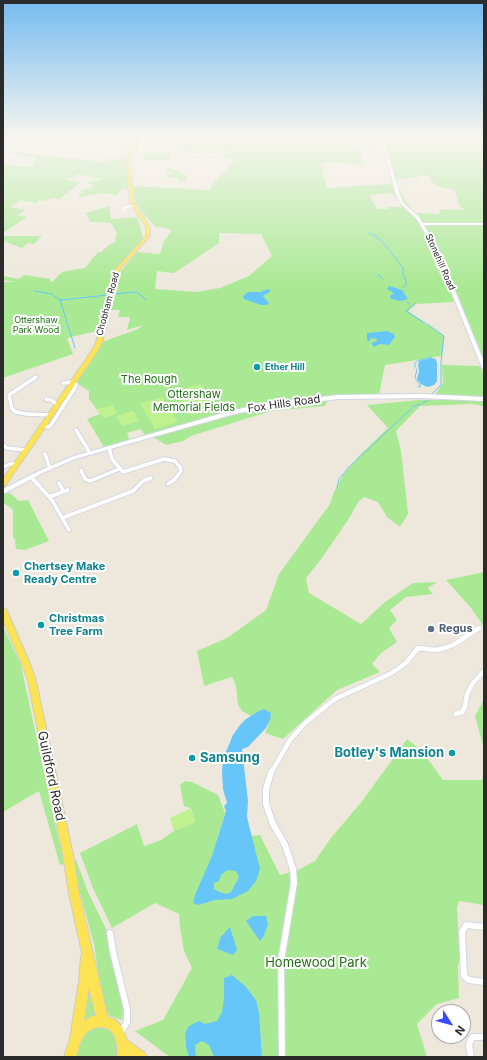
<!DOCTYPE html>
<style>
body{margin:0}
#map{position:relative;width:487px;height:1060px;overflow:hidden;background:#eee8dc;font-family:Inter,sans-serif}
canvas{display:block}
.frame{position:absolute;inset:0;border:4px solid #2b2b2b;pointer-events:none}
.north{position:absolute;left:431px;top:1004px;width:40px;height:40px;box-sizing:border-box;background:#fff;border:1px solid #aaa;border-radius:50%;rotate:126deg;font-size:11px;font-weight:700;line-height:16px;text-align:center;color:#2b2b2b}
.north::after{content:'';display:block;margin:auto;width:14px;height:18px;background:#394dff;clip-path:polygon(50% 0,100% 100%,50% 72%,0 100%)}
</style>
<div id="map">
<canvas width="487" height="1060"></canvas>
<div class="frame"></div>
<div class="north">N</div>
</div>
<script>
const ctx = document.querySelector('canvas').getContext('2d');
ctx.lineJoin = 'round';
function fill(path, color) { ctx.fillStyle = color; ctx.fill(path, 'evenodd'); }
const shape = rows => new Path2D(rows.map(r => 'M' + r).join(''));
function strokePath(path, color, width, dash) { ctx.strokeStyle = color; ctx.lineWidth = width; ctx.lineCap = dash ? 'butt' : 'round'; ctx.setLineDash(dash || []); ctx.stroke(path); }
function write(font, color, halo, rows, align = 'center') {
  ctx.font = font + ' Inter,sans-serif'; ctx.lineWidth = 4; ctx.setLineDash([]); ctx.textBaseline = 'middle'; ctx.strokeStyle = halo; ctx.fillStyle = color; for (const [text, x, y, turn = 0] of rows) {
    ctx.save(); ctx.translate(x, y); ctx.rotate((+turn || 0) * Math.PI / 180); ctx.textAlign = isNaN(turn) ? turn : align; if (halo) ctx.strokeText(text, 0, 0); ctx.fillText(text, 0, 0); ctx.restore();
  }
}
fill(shape([
 [141,138,190,138,223,143,232,138,345,138,343,141,356,143,357,149,362,150,362,164,325,162,321,166,327,169,322,171,327,188,391,184,384,138,484,138,484,359,452,285,444,260,438,261,454,302,416,304,408,311,444,336,442,356,385,365,379,395,263,405,145,436,141,429,127,433,130,441,104,447,87,419,100,414,89,399,89,391,75,382,102,342,138,329,143,325,127,330,130,317,118,317,120,310,111,310,118,275,137,252,160,254,164,241,172,230,155,226,147,218,136,203,133,186,210,190,212,185,235,160,222,158,230,151,223,150,209,153,197,153,186,151,164,140,141,139],
 [428,175,435,185,443,188,455,190,458,203,464,210,439,209,440,214,416,213,412,210,405,207,389,207,387,209,377,209,372,201,370,195,391,193,401,203,412,208,407,203,394,180],
 [219,233,261,234,272,256,249,276,220,288,197,292,155,289,157,271,174,273,219,243],
 [3,151,105,162,108,158,115,160,122,158,128,154,129,190,122,189,117,195,101,193,79,198,77,197,82,196,78,194,85,192,78,190,90,189,94,185,86,183,103,179,77,174,74,176,75,177,74,178,68,178,67,180,82,182,59,199,52,198,46,201,40,200,36,203,21,200,10,207,26,210,17,215,27,217,3,233,3,164,27,167,34,165,35,157],
 [172,152,168,161,143,161,145,153],
 [167,168,174,169,174,170,178,171,179,173,185,173,187,181,178,181,177,178,168,178,167,174,173,174,173,172,166,172],
 [109,206,111,219,138,217,143,239,114,270,107,301,97,331,67,338,73,354,3,378,3,282,15,282,3,280,3,276,19,279,24,275,51,279,50,281,52,282,62,272,85,268,98,252,100,253,109,245,116,242,115,238,117,233,111,223,90,222,86,213],
 [3,236,42,236,34,244,28,243,22,248,3,241],
 [442,365,480,366,484,375,484,397,434,396,443,383],
 [328,399,325,406,271,411,191,436,183,441,166,445,153,437,233,414,273,406],
 [419,400,484,400,484,409,483,406,471,404,420,406,396,431,401,451,408,514,400,527,387,517,378,502,364,497,359,501,348,520,322,558,306,578,309,593,361,624,385,602,413,583,437,582,428,588,433,594,406,597,390,610,397,620,389,628,397,642,381,653,372,664,380,672,337,690,283,739,265,733,270,720,259,711,251,716,242,711,238,705,236,686,232,677,204,686,197,651,227,638,266,610,279,574,330,504,334,492,343,475,359,456,388,428,367,405],
 [10,493,19,501,28,500,49,541,25,550,16,549,15,540,13,537,13,510,3,502,3,494],
 [484,572,484,627,471,608,446,580],
 [3,626,21,665,64,864,60,865,39,791,3,812],
 [484,699,484,749,475,716],
 [407,739,422,751,443,780,482,780,484,773,484,905,459,901,457,908,460,959,458,965,459,998,437,1004,417,1024,427,1057,170,1057,135,1031,163,1020,192,968,184,951,180,927,179,914,155,903,112,928,93,888,80,853,137,824,144,846,161,840,174,831,195,822,191,808,184,806,180,785,185,781,192,782,218,795,225,813,217,840,260,835,280,875,298,870,315,861,330,839,363,800],
 [71,859,76,860,88,892,107,931,110,955,122,1002,123,1012,122,1020,110,1016,104,1009,94,945],
 [88,979,95,1016,88,1018,81,1024],
 [100,1027,107,1029,112,1033,116,1039,118,1046,117,1057,75,1057,82,1037,88,1031]
]), '#aae994');
fill(shape([
 [201,384,217,408,191,415,176,391],
 [162,397,178,422,155,429,140,404],
 [113,405,117,414,103,418,97,409],
 [133,411,139,421,122,426,116,416],
 [191,808,195,822,174,831,170,818]
]), '#c0f18f');
fill(shape([
 [389,286,402,290,408,299,400,301,391,299,390,296,394,293,387,289],
 [268,289,271,291,263,296,269,303,267,305,261,305,244,299,243,296,248,292,260,292],
 [387,331,394,334,395,337,389,345,380,344,374,347,371,343,377,341,377,339,371,338,369,342,367,340,367,333],
 [431,358,436,359,437,363,437,381,434,385,427,387,421,384,417,379,419,371,418,365,419,361],
 [264,709,271,713,270,720,266,728,248,747,242,749,248,801,247,817,260,869,256,881,248,891,232,899,215,900,198,905,193,903,195,895,212,856,226,811,224,806,227,803,223,789,222,772,223,759,233,735,240,725,246,719,259,711],
 [227,870,236,871,239,877,231,892,227,894,219,892,214,889,214,883,219,881,221,875],
 [253,916,266,916,268,924,264,936,260,941,246,921],
 [230,927,237,950,233,955,217,949,220,938],
 [232,975,245,986,256,1000,259,1013,262,1057,214,1057,209,1045,202,1041,195,1045,196,1057,189,1057,186,1047,185,1033,189,1026,199,1021,205,1024,217,1021,222,1012,224,998,224,978]
]), '#67c6f9');
strokePath(shape([
 [3,151,37,156,38,158],
 [369,233,377,236],
 [375,237,381,240,403,268,403,275,406,281],
 [378,275,383,279],
 [403,287,406,285,406,282],
 [35,291,52,294,60,300,75,348],
 [113,294,137,292,146,300],
 [60,300,108,295],
 [407,302,409,304],
 [415,304,406,311,425,323],
 [427,324,444,336,441,362],
 [415,367,415,363,417,361,431,357],
 [417,369,415,378,421,386,418,387],
 [431,395,441,385,441,363],
 [423,403,428,400],
 [412,407,421,404],
 [337,488,339,479,349,467,411,409]
]), '#67c6f9', 1);
const streetFar3 = shape([
 [343,138,341,140,343,142,383,143],
 [123,211,124,207,135,206],
 [422,224,484,224]
]);
const streetFar2 = shape([
 [36,377,9,395,12,409,16,412,27,414,51,415],
 [63,383,73,382],
 [46,399,51,400,58,405],
 [43,426,48,427,51,425,76,386,76,384,72,383],
 [76,430,90,453],
 [3,445,7,448,26,450],
 [109,448,112,459,123,472,164,459,175,461,180,467,181,471,175,479,168,484],
 [45,454,50,468],
 [3,467,10,464,17,464],
 [81,470,85,479,90,481,119,469],
 [31,477,52,500,69,530],
 [59,483,64,492],
 [49,497,68,490],
 [62,518,133,491,143,481,151,478]
]);
const streetFar1 = shape([
 [456,714,462,712,465,707,467,694,473,683,484,671],
 [271,773,290,740,305,723,335,699,392,673,407,662,418,648,436,650,445,648,453,645,479,628]
]);
const street = shape([
 [271,772,266,789,266,804,273,824,285,845,293,869,294,883,281,961,282,1057],
 [484,927,466,925,462,932,464,976,469,980,484,982],
 [110,933,113,952,127,1009,127,1022,120,1034],
 [471,1057,469,1045,472,1037,484,1037]
]);
const secondary = shape([
 [381,138,383,138,400,195,403,203,419,217,438,249,484,362,484,369,482,368,434,249,417,219,401,204,396,195,381,138],
 [422,394,484,397,484,401,422,398,338,399,262,408,231,415,75,459,43,473,3,494,3,489,39,471,71,457,230,411,262,404,338,395,422,394]
]);
const primary = shape([
 [138,138,142,138,131,155,130,163,134,202,150,227,150,236,120,269,102,343,97,352,5,486,3,486,3,479,91,352,96,343,116,269,146,236,146,227,130,202,126,163,127,155,138,138],
 [3,608,6,609,7,611,30,664,36,681,73,855,79,893,107,1014,108,1017,116,1020,122,1027,127,1040,145,1053,147,1057,131,1057,129,1056,129,1057,117,1057,117,1044,114,1035,109,1029,101,1027,94,1028,86,1033,80,1043,76,1057,64,1057,70,1039,79,981,81,957,82,953,69,893,63,855,28,681,22,664,3,620,3,608],
 [89,988,96,1016,92,1016,84,1021,89,988]
]);
strokePath(streetFar3, '#d1d4e5', 3);
strokePath(streetFar2, '#d1d4e5', 5.5);
strokePath(streetFar1, '#d1d4e5', 6);
strokePath(street, '#d1d4e5', 8);
strokePath(secondary, '#d1d4e5', 2);
strokePath(primary, '#ccc', 2);
strokePath(streetFar3, '#fff', 2);
strokePath(streetFar2, '#fff', 3.5);
strokePath(streetFar1, '#fff', 4.5);
strokePath(street, '#fff', 6);
fill(secondary, '#fff');
fill(primary, '#fce353');
const sky = ctx.createLinearGradient(0, 0, 0, 286);
sky.addColorStop(0, '#74bbef');
sky.addColorStop(0.48, '#f7f5ef');
sky.addColorStop(1, '#f7f5ef00');
ctx.fillStyle = sky;
ctx.fillRect(0, 0, 487, 286);
for (const [x, y, r, color] of [
 [257,367,4,"#0f9aa8"],
 [16,573,4,"#0f9aa8"],
 [41,625,4,"#0f9aa8"],
 [431,629,4,"#5c6f8a"],
 [452,753,4,"#0f9aa8"],
 [192,758,4,"#0f9aa8"]
]) { const dot = new Path2D(); dot.arc(x, y, r, 0, 2 * Math.PI); ctx.fillStyle = color; ctx.fill(dot); strokePath(dot, '#fff', 1.5); }
write('9px', '#2b2b2b', '#fff', [
 ["Stonehill Road",440,262,66],
 ["Chobham Road",108,304,-75]
]);
write('9px', '#206f14', '#fff', [
 ["Ottershaw",36,320],
 ["Park Wood",36,330]
]);
write('bold 9px', '#0d838f', '#fff', [
 ["Ether Hill",265,367]
], 'left');
write('11px', '#206f14', '#fff', [
 ["The Rough",149,380],
 ["Ottershaw",194,395],
 ["Memorial Fields",194,408]
]);
write('11px', '#2b2b2b', '#fff', [
 ["Fox Hills Road",284,404,-8]
]);
write('bold 11px', '#0d838f', '#fff', [
 ["Chertsey Make",24,567],
 ["Ready Centre",24,580],
 ["Christmas",49,619],
 ["Tree Farm",49,632]
], 'left');
write('bold 11px', '#4e5e75', '#fff', [
 ["Regus",439,629]
], 'left');
write('bold 13px', '#0d838f', '#fff', [
 ["Botley's Mansion",444,753],
 ["Samsung",200,758,"left"]
], 'right');
write('13px', '#2b2b2b', '#fff', [
 ["Guildford Road",51,776,78]
]);
write('13px', '#206f14', '#fff', [
 ["Homewood Park",316,963]
]);
</script>
